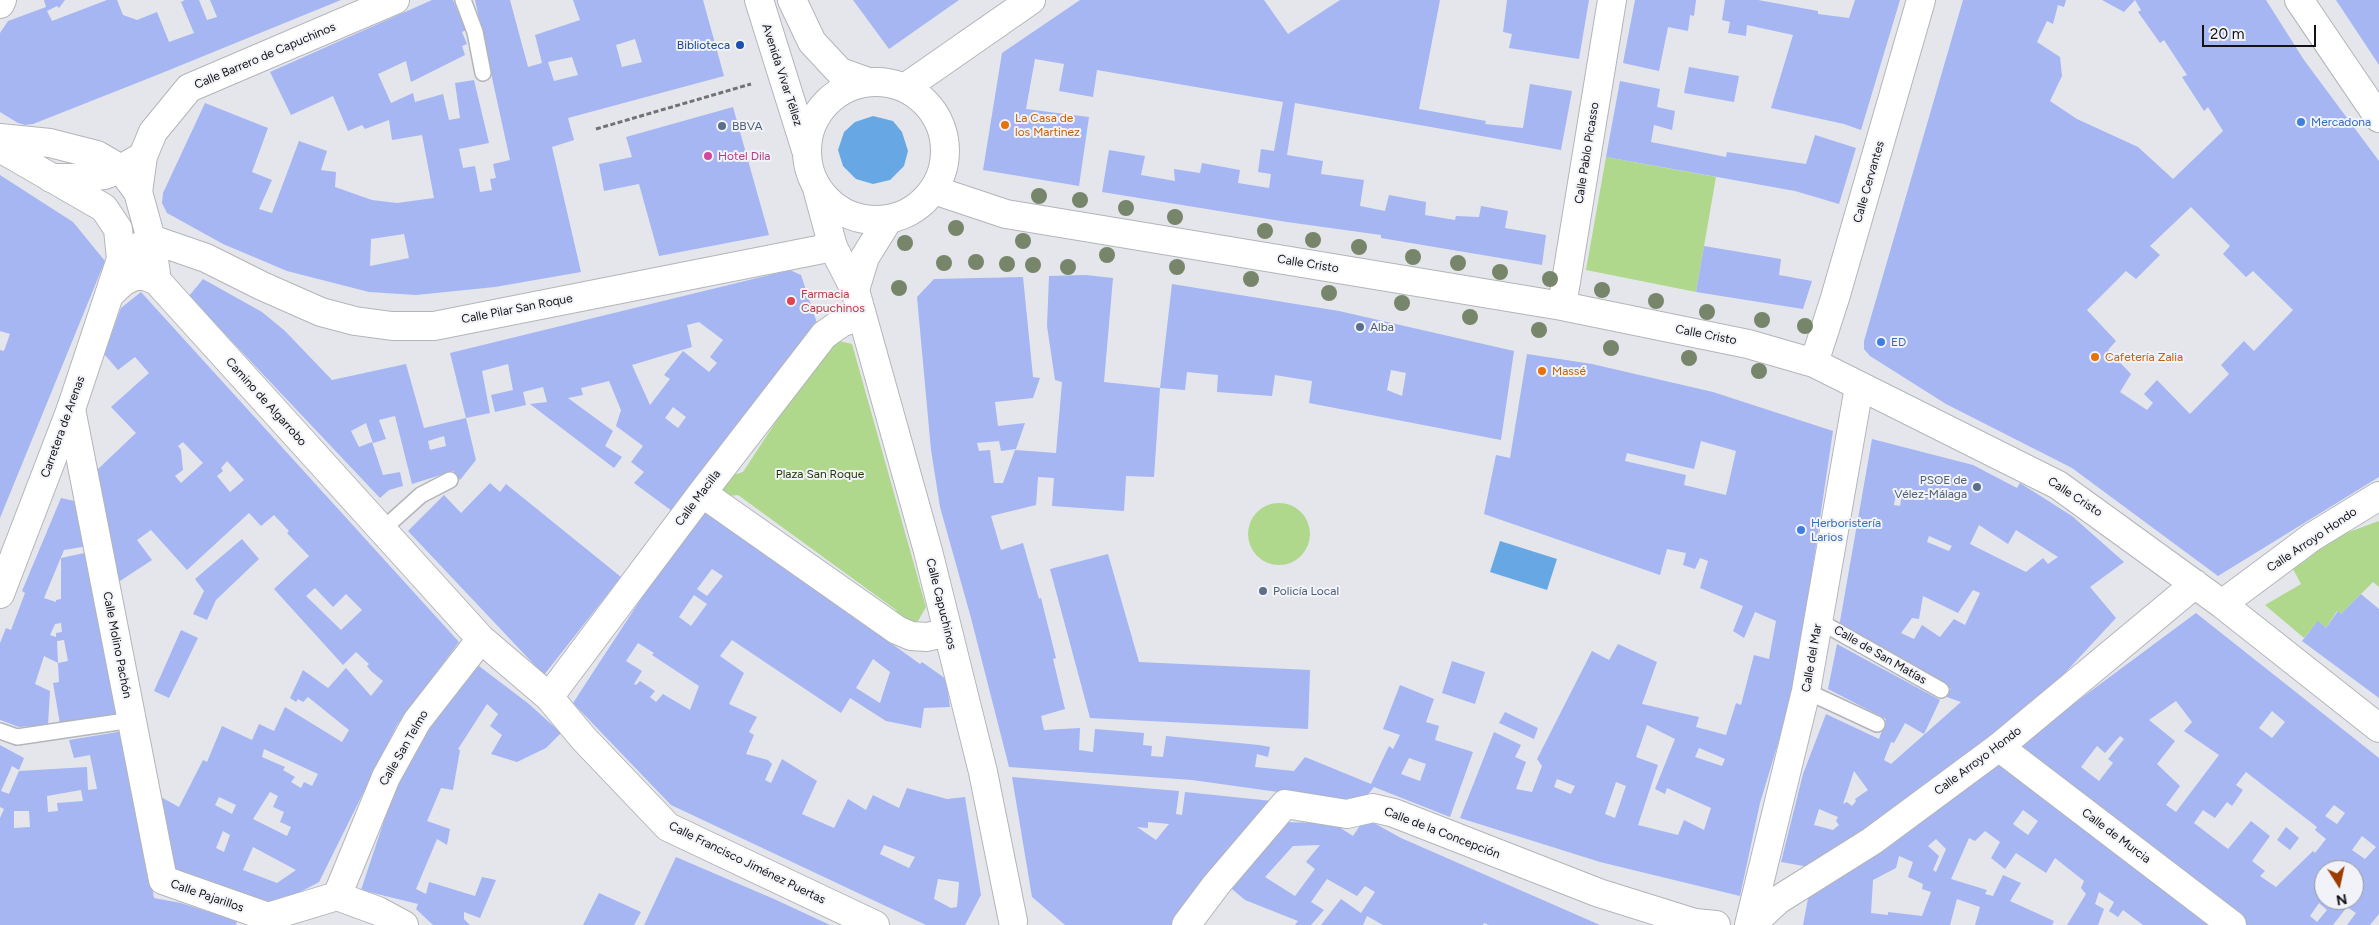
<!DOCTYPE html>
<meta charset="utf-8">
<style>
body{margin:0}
#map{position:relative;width:2379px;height:925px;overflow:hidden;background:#e4e6eb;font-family:Figtree,sans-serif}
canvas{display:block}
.north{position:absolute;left:2314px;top:860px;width:50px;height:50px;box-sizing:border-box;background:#f1f3f8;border:1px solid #98999d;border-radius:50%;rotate:170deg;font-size:14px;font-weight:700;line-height:20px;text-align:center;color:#131315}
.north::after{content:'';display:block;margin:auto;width:18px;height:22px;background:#9e3c00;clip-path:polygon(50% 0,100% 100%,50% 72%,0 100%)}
.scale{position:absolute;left:2202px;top:25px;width:114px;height:22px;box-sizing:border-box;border:2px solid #131315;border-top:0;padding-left:6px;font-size:15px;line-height:18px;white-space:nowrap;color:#131315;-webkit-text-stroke:4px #f1f3f8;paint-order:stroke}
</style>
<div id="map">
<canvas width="2379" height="925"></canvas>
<div class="north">N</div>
<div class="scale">20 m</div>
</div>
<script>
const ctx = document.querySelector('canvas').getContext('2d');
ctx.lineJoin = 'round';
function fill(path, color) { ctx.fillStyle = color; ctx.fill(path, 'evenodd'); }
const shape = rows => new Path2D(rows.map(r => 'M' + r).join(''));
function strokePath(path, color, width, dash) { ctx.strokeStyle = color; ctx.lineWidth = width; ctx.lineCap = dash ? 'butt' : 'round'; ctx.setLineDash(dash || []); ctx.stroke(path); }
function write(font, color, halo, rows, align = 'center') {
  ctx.font = font + ' Figtree,sans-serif'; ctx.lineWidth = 4; ctx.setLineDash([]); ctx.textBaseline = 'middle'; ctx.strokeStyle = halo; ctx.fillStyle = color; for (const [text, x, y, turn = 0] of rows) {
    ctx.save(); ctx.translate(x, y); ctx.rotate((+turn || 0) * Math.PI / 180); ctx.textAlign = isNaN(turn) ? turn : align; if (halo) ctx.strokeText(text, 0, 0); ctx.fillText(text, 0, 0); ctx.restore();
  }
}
fill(shape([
 [1606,157,1716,177,1696,292,1586,270],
 [830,339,852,344,926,607,918,621,901,624,896,610,738,495,722,497,722,478,743,472],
 '1248 534a31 31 0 1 1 62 0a31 31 0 1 1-62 0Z',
 [2379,521,2379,587,2373,582,2341,614,2337,611,2326,628,2318,622,2304,638,2265,605,2301,584,2293,569,2309,558,2324,541]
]), '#b0d88d');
fill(shape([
 [873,116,893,121,902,132,908,151,904,166,890,180,873,184,856,179,843,166,838,150,844,132,855,122],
 [1500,541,1557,559,1547,590,1490,572]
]), '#67a8e4');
fill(shape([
 [44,0,65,0,59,8,57,6,47,11,52,21,107,0,117,0,123,15,137,20,157,12,169,42,194,33,181,2,185,0,199,0,207,20,217,17,210,0,341,0,157,75,33,124,25,125,18,123,0,112,0,33,8,21,46,7],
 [432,0,453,0,466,30,462,32,467,44,462,46,465,55,411,82,406,61,378,74,391,103,413,93,415,102,443,94,449,120,460,118,455,83,474,80,489,143,459,149,463,168,475,166,480,192,492,190,490,179,496,178,493,164,510,160,475,0,510,0,528,67,542,63,535,35,580,20,573,0,703,0,724,76,568,118,574,140,552,147,581,272,495,287,416,295,369,292,287,271,223,244,167,213,162,203,163,193,205,103,268,128,252,172,272,180,259,209,272,213,299,141,327,151,321,170,336,172,335,187,372,200,397,203,434,198,422,135,392,140,389,120,365,129,362,125,348,131,333,96,291,115,270,72],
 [635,39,642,62,622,67,616,45],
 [572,57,578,75,554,81,548,62],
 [404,234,409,258,370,266,371,239],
 [853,0,959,0,889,49],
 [1080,0,1264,0,1288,34,1340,0,1440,0,1419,109,1486,121,1485,124,1523,128,1530,84,1572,91,1561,150,1295,103,1287,155,1323,161,1321,174,1364,180,1360,206,1385,211,1389,195,1426,202,1425,215,1455,220,1456,216,1479,217,1481,206,1508,211,1505,228,1546,235,1542,265,1381,238,1381,235,1287,222,1102,192,1109,150,1145,156,1141,175,1175,181,1174,169,1200,173,1202,163,1240,170,1238,183,1269,188,1271,174,1258,172,1261,149,1274,151,1283,102,1097,70,1093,97,1059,91,1064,64,1035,59,1026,109,1089,117,1079,186,983,170,1002,53],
 [1507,0,1589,0,1579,59,1509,48,1512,34,1503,32],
 [1635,0,1696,0,1694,16,1690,15,1688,31,1668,27,1659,71,1623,63],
 [1725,0,1758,0,1818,11,1818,14,1849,18,1855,0,1900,0,1861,130,1844,124,1771,108,1793,35,1747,25,1746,36,1728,33,1730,22,1722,20],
 [1963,0,2066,0,2064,7,2058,5,2053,24,2047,21,2037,42,2060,57,2062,76,2050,101,2077,119,2138,147,2173,179,2223,131,2208,107,2204,111,2182,77,2187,75,2164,40,2160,43,2138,12,2141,10,2135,0,2124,12,2102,0,2266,0,2304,60,2379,161,2379,477,2218,576,2072,468,1946,404,1870,356,1864,349,1864,341],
 [2191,207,2230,246,2223,254,2246,277,2253,271,2293,310,2254,351,2244,341,2221,365,2229,374,2190,414,2157,380,2144,394,2153,403,2147,410,2120,392,2131,374,2108,350,2116,341,2087,310,2126,271,2136,279,2160,255,2150,246],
 [2336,0,2379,0,2379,65],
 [1689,67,1739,76,1734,102,1684,93],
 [1620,81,1660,89,1657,107,1675,111,1672,130,1654,125,1651,142,1726,157,1727,152,1806,164,1815,135,1856,148,1839,204,1795,191,1606,157],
 [733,107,769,235,659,256,639,184,604,191,599,164,632,157,626,137],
 [0,175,73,222,105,261,0,518,0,350,4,351,10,334,0,331],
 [1704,246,1781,259,1779,275,1812,281,1803,309,1696,292],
 [790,270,801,275,818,326,672,511,634,483,644,472,631,462,643,446,616,426,621,410,609,381,581,388,583,395,568,398,613,431,605,446,622,457,614,468,530,404,547,402,543,387,523,392,526,405,495,412,491,395,513,390,508,364,482,371,490,413,466,418,450,353],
 [699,322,723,340,710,357,717,363,709,372,683,351,664,375,670,379,650,405,632,365,692,347,687,325],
 [673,407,686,417,678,428,665,418],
 [1086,275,1113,278,1104,382,1160,388,1154,477,1126,476,1124,511,1052,506,1054,478,1038,477,1036,505,991,516,1001,550,1023,543,1039,599,1041,598,1056,658,1053,659,1065,709,1041,716,1044,730,1080,728,1079,750,1093,752,1095,729,1144,733,1143,745,1152,746,1151,756,1163,757,1166,736,1259,745,1270,747,1268,757,1257,754,1255,767,1294,771,1305,757,1371,784,1389,746,1393,749,1400,735,1383,729,1400,685,1434,699,1426,722,1439,726,1435,740,1473,752,1450,817,1374,787,1358,807,1278,792,1192,780,1009,767,971,618,940,507,931,450,917,297,934,279,1023,277,1033,377,1040,378,1033,398,995,402,998,426,1025,423,1016,449,1001,451,999,441,977,443,979,451,990,450,994,483,1003,483,1015,450,1056,453,1062,382,1055,380,1047,326,1049,276],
 [1409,758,1426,764,1420,781,1401,774],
 [203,279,262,312,285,331,332,380,406,364,424,428,466,418,476,460,460,480,453,471,412,484,395,416,379,420,386,439,373,443,366,423,351,431,359,447,372,442,383,475,400,472,403,486,389,490,380,498,189,296],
 [444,436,446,446,430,450,428,441],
 [1172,284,1339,311,1514,351,1501,440,1309,403,1312,381,1275,375,1272,396,1217,392,1218,375,1187,372,1185,390,1160,388],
 [1391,370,1406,373,1402,396,1387,390],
 [141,292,459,642,397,725,319,882,270,908,174,868,159,796,179,807,203,760,207,762,222,726,252,740,259,724,274,731,285,707,342,742,349,730,308,697,303,702,298,699,296,702,290,698,303,670,328,688,346,668,371,696,383,681,371,671,367,666,369,664,356,652,343,665,274,589,309,556,287,533,289,531,274,515,261,526,249,513,187,570,151,530,137,540,152,560,117,583,97,470,136,433,111,407,149,373,135,357,118,370,104,354,121,308],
 [183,442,203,463,181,483,175,476,183,470,181,450,178,446],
 [227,461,244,480,230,492,217,476,223,471,221,468],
 [315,588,333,607,346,594,362,610,341,630,306,596],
 [264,749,318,774,312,786,304,782,301,788,291,782,295,777,283,770,285,767,262,757],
 [270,792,278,796,273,807,284,812,280,822,291,827,287,836,253,819],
 [219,797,236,805,232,814,215,805],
 [223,831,230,835,224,852,216,848],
 [253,847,296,870,277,883,243,870],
 [1527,354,1592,364,1713,392,1833,431,1798,666,1786,717,1760,803,1740,896,1600,862,1460,818,1494,732,1521,745,1515,757,1526,762,1516,789,1532,792,1542,766,1537,759,1592,651,1609,660,1618,644,1657,662,1642,704,1699,717,1696,727,1726,735,1736,703,1741,705,1754,655,1769,659,1776,621,1755,612,1744,638,1733,631,1743,606,1700,588,1708,561,1700,558,1695,569,1683,565,1686,553,1667,549,1660,575,1484,514,1496,455,1510,458],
 [1701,441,1736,451,1726,495,1684,485,1686,475,1625,461,1627,453,1694,469],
 [1647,725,1675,739,1655,789,1665,794,1667,788,1711,808,1704,830,1684,820,1678,835,1638,825,1658,765,1636,757],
 [1699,748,1725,759,1722,766,1695,757],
 [1557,779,1575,786,1571,794,1554,787],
 [1616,782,1626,786,1615,818,1605,814],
 [1872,439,1973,465,2017,488,2020,483,2072,516,2124,562,2090,587,2116,618,2036,704,1815,868,1781,862,1803,774,1826,714,1879,739,1886,719,1828,689,1837,644,1940,700,1924,734,1905,723,1894,743,1891,742,1884,760,1891,764,1961,702,1944,696,1951,689,1839,627],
 [1896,493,1902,494,1900,506,1894,505],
 [1979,525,2008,544,2016,530,2058,557,2048,564,2043,558,2026,572,1970,544],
 [1929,536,1952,546,1949,551,1927,542],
 [1973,590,1980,593,1965,625,1954,619,1940,637,1922,625,1914,639,1901,633,1912,618,1919,619,1923,596,1958,613],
 [1854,771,1868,790,1855,799,1856,801,1852,806,1847,802,1843,804],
 [1819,809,1838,817,1836,821,1839,825,1833,830,1814,825],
 [490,483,500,492,506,484,621,577,544,675,408,531,444,495,461,513],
 [61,498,79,502,88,546,64,550,44,598,56,602,56,600,61,599,61,558,89,552,120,714,60,724,53,683,59,682,58,663,68,661,64,640,57,641,58,663,44,656,35,684,50,691,48,725,19,727,0,720,0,643,6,628,11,630,25,593,22,591],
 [61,623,62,632,56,633,56,637,50,635,55,624],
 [701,507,920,664,922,662,946,679,950,707,924,708,921,728,886,721,850,698,841,713,732,640,720,656,744,673,729,704,757,717,749,732,754,735,746,754,768,760,772,764,765,780,771,783,782,759,817,781,802,814,834,828,848,799,866,810,873,795,899,808,907,788,947,799,965,797,981,895,965,925,926,925,671,805,573,703],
 [712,569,723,576,707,596,697,589],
 [694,595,707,604,691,626,679,617],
 [638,643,654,653,652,655,699,686,690,710,663,694,656,702,650,697,655,691,640,681,636,685,634,684,642,671,626,661],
 [873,659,890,672,880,703,856,688],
 [884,845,915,857,909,868,880,854],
 [938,879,959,882,957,907,951,908,934,899],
 [242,539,259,559,216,600,207,620,193,614,204,591,195,579],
 [1108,554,1139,662,1310,670,1308,729,1090,718,1050,569],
 [2361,594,2379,609,2379,698,2302,641,2318,621,2326,628,2338,611,2341,614],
 [2196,613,2379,758,2379,914,2370,925,2347,925,2356,913,2347,907,2333,925,2246,925,2018,745],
 [2176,701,2192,722,2184,731,2219,755,2176,812,2166,805,2180,786,2157,764,2175,741,2149,720],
 [2272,711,2285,722,2272,738,2259,728],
 [2120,736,2124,739,2108,759,2113,763,2099,781,2081,767,2097,746,2105,753],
 [2246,772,2317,827,2315,830,2326,839,2315,853,2313,851,2276,887,2260,876,2265,871,2252,861,2270,836,2251,821,2228,849,2194,823,2203,810,2215,818,2227,802,2232,806,2243,790,2236,785],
 [2334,805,2345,813,2337,824,2325,816],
 [2362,836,2376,847,2365,859,2352,850],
 [2324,870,2354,870,2354,900,2324,900],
 [2319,903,2327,910,2317,922,2310,916],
 [181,630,198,638,169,698,154,691],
 [1452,661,1485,672,1475,704,1442,693],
 [475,663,529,704,561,733,546,748,517,762,491,754,502,735,490,726,498,714,487,704,458,749,460,750,453,790,441,788,427,821,450,829,447,845,437,839,416,889,426,894,429,882,475,896,482,877,496,880,480,918,464,912,464,919,470,925,433,925,416,909,418,904,361,890,396,785,432,724],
 [1505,712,1538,728,1534,739,1499,723],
 [124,731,154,898,181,903,237,921,236,925,0,925,0,818,4,809,0,807,0,745,24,758,19,770,12,766,1,791,9,794,19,771,87,767,88,790,97,789,90,755,74,758,69,740],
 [81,790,83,801,57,803,58,811,48,812,47,796],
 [14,811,29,811,30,827,14,828],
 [1999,762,2217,925,2143,925,2123,910,2118,917,2109,911,2114,902,2099,892,2095,904,2104,909,2098,925,2067,925,2086,894,2081,888,2084,881,2055,858,2046,873,2016,853,2005,869,1991,858,2000,842,1985,831,1975,841,1969,838,1951,879,1987,890,1985,894,1993,896,2003,875,2021,883,2010,901,2054,921,2052,925,1975,925,1980,907,1957,899,1950,925,1803,925,1810,888],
 [2023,810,2038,821,2028,835,2013,824],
 [1936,839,1946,849,1936,872,1933,870,1939,856,1928,846],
 [1899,856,1913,862,1908,877,1923,884,1922,889,1931,892,1922,916,1888,912,1888,915,1871,913,1873,880,1896,868],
 [1012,777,1179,791,1176,814,1182,815,1185,792,1272,801,1171,925,1065,925,1032,897],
 [1148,822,1169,824,1156,840,1137,827,1148,828],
 [1365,818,1401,838,1600,925,1489,925,1484,923,1483,925,1383,925,1367,916,1363,925,1321,925,1341,899,1361,913,1375,892,1365,886,1357,896,1327,879,1311,902,1324,910,1311,925,1295,925,1298,921,1245,900,1226,884,1281,822,1333,823,1353,836],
 [1320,845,1306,862,1315,869,1295,896,1265,877,1293,846],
 [2286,827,2299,838,2290,850,2277,840],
 [676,857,774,899,830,925,644,925],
 [599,893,641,912,634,925,583,925]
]), '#a5b6f3');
const service = shape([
 [463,0,475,32,483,73],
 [382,530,421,495,450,480],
 [1819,621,1941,690],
 [1806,691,1877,724],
 [0,731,17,737,132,720]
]);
const minor = shape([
 [2299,0,2379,118],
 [0,4,2,0],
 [906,87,1031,0],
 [51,178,78,178,104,175,121,169,138,159],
 [934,190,1006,214,1562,306,1748,344,1814,363,2058,485,2222,604,2379,728],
 [138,192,143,156,153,132,189,88,395,0],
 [833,247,855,290,928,551,983,772,1013,921],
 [121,259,151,239,157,281,481,639,549,697,584,739,668,827,875,925],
 [855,290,865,257,888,220],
 [110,294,124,281,135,276,145,276,157,281],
 [1562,306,1612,0],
 [1814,363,1835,298,1921,0],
 [71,409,163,880,268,917,337,896],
 [702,493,897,630,911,636,927,637,948,632],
 [2222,604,2312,537,2379,496],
 [549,697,702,493,824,335,841,323,861,315],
 [1999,747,2232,925],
 [337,896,386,777,417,721,481,639],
 [337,896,378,911,404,925],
 [1186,925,1216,885,1285,804,1347,814,1373,808,1394,813,1599,893,1695,923,1716,925],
 [1749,925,1806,691,1859,387],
 [1751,925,1778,900,1872,841,1999,747,2195,584]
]);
const tertiary = shape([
 [759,0,806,150],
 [792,0,812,42,840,72,868,82],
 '807 151a69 69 0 1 1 138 0a69 69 0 1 1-138 0Z',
 [0,138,50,143,97,155,121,169,138,192,151,239,206,258,262,286,321,312,355,321,392,326,434,326,833,247,817,188],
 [0,148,104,208,118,229,121,259,71,409,0,594]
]);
strokePath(service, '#b3b5ba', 18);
strokePath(minor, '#b3b5ba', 30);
strokePath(tertiary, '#b3b5ba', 30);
strokePath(shape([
 [596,129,751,84]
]), '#727276', 3, [5, 2.5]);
strokePath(service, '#fff', 15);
strokePath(minor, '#fff', 28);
strokePath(tertiary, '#fff', 28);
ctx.fillStyle = '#77856a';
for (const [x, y] of [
 [1039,196],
 [1080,200],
 [1126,208],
 [1175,217],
 [956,228],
 [1265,231],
 [1313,240],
 [1023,241],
 [905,243],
 [1359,247],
 [1107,255],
 [1413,257],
 [976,262],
 [944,263],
 [1458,263],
 [1007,264],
 [1033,265],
 [1068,267],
 [1177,267],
 [1500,272],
 [1251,279],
 [1550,279],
 [899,288],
 [1602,290],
 [1329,293],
 [1656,301],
 [1402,303],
 [1707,312],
 [1470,317],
 [1762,320],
 [1805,326],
 [1539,330],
 [1611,348],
 [1689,358],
 [1759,371]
]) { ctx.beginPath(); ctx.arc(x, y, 8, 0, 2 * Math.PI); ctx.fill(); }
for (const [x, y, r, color] of [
 [740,45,5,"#1a4fb4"],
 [2301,122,5,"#3f7fe0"],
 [1005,125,5,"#e8710a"],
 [722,126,5,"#5c6f8a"],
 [708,156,5,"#d1479c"],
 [791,301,5,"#e0444e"],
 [1360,327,5,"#5c6f8a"],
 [1881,342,5,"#3f7fe0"],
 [2095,357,5,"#e8710a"],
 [1542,371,5,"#e8710a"],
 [1977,487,5,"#5c6f8a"],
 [1801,530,5,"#3f7fe0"],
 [1263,591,5,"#5c6f8a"]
]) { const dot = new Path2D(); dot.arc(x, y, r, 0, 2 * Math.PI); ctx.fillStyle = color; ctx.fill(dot); strokePath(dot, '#f1f3f8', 2); }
write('12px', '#164399', '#f1f3f8', [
 ["Biblioteca",730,45]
], 'right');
write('12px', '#131315', '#f1f3f8', [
 ["Calle Barrero de Capuchinos",265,56,-23],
 ["Avenida Vivar Téllez",782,75,72],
 ["Calle Pablo Picasso",1587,153,-81],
 ["Calle Cervantes",1869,182,-74],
 ["Calle Cristo",1308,264,9],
 ["Calle Pilar San Roque",517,309,-11],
 ["Calle Cristo",1706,335,11],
 ["Camino de Algarrobo",266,402,48],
 ["Carretera de Arenas",63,427,-70],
 ["Calle Cristo",2075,497,33],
 ["Calle Macilla",698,498,-53],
 ["Calle Arroyo Hondo",2312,540,-34],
 ["Calle Capuchinos",941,604,76],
 ["Calle Molino Pachón",117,645,79],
 ["Calle de San Matías",1880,655,30],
 ["Calle del Mar",1812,658,-80],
 ["Calle San Telmo",404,748,-60],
 ["Calle Arroyo Hondo",1978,761,-37],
 ["Calle de la Concepción",1442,833,21],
 ["Calle de Murcia",2116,836,37],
 ["Calle Francisco Jiménez Puertas",747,863,26],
 ["Calle Pajarillos",207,896,19]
]);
write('12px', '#c56008', '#f1f3f8', [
 ["La Casa de",1015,118],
 ["los Martinez",1015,132],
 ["Cafetería Zalia",2105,357],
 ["Massé",1552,371]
], 'left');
write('12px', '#366cbe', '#f1f3f8', [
 ["Mercadona",2311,122],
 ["ED",1891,342],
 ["Herboristería",1811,523],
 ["Larios",1811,537]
], 'left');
write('12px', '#4e5e75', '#f1f3f8', [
 ["BBVA",732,126],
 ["Alba",1370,327],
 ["PSOE de",1967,480,"right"],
 ["Vélez-Málaga",1967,494,"right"],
 ["Policía Local",1273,591]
], 'left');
write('12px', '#b23c85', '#f1f3f8', [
 ["Hotel Dila",718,156]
], 'left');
write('12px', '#be3a42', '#f1f3f8', [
 ["Farmacia",801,294],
 ["Capuchinos",801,308]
], 'left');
write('12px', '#1e3600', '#f1f3f8', [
 ["Plaza San Roque",820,474]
]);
</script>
